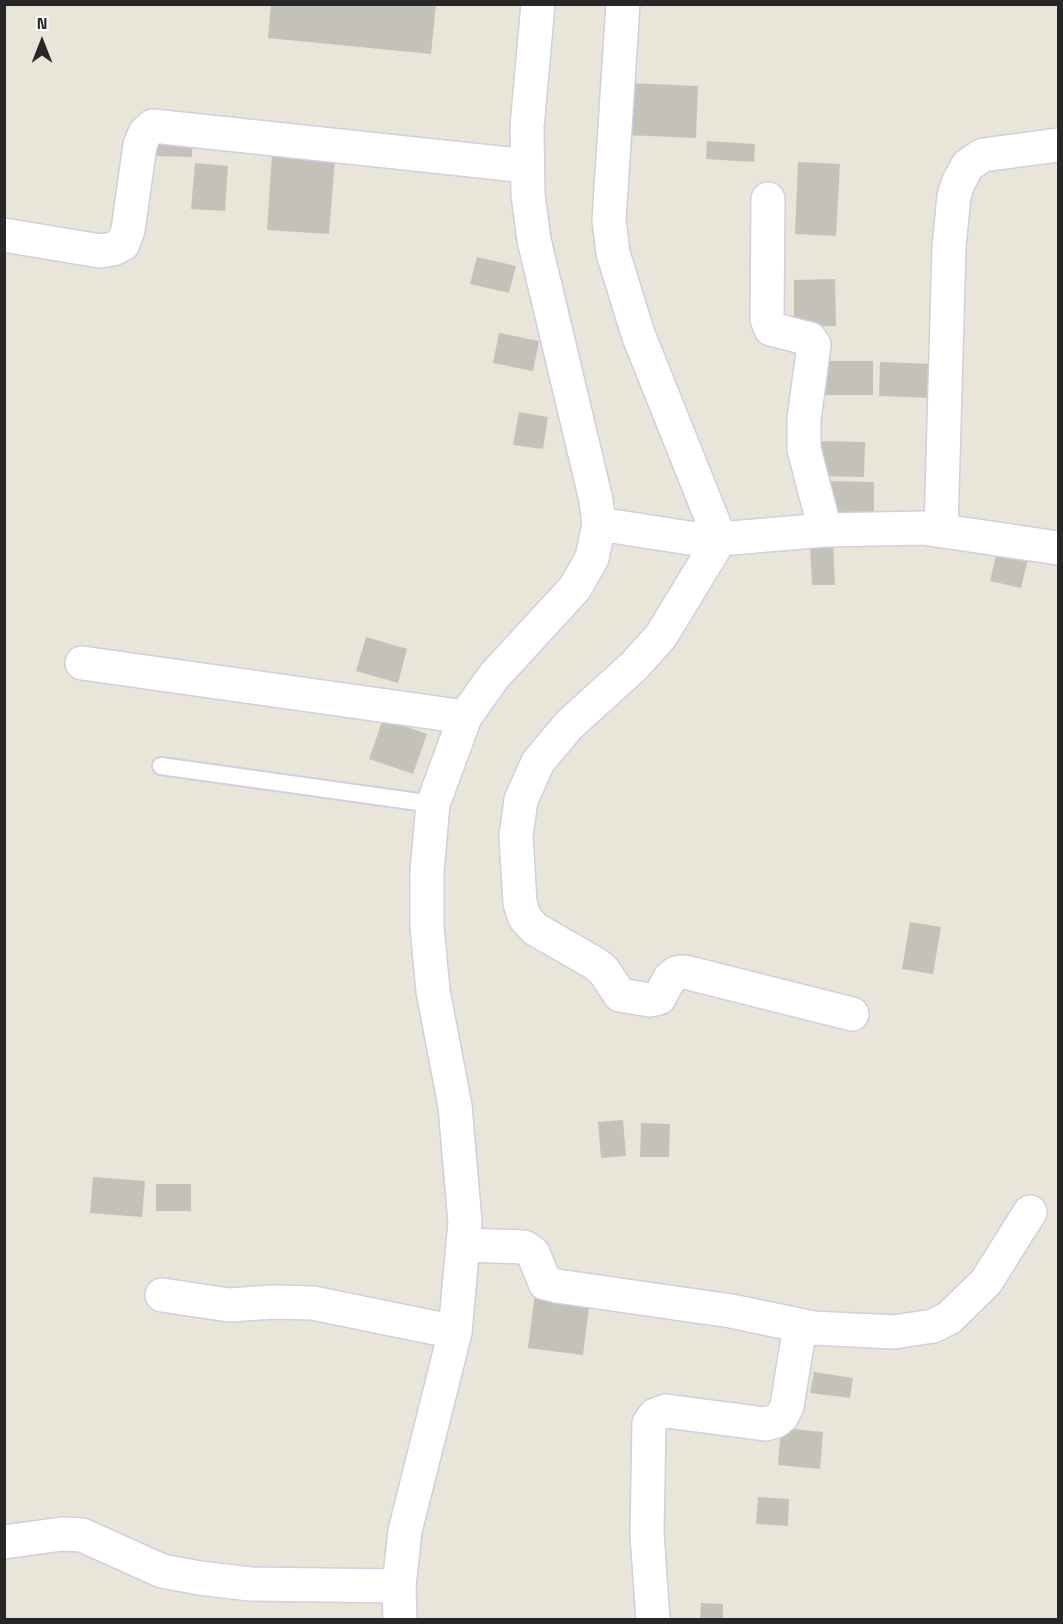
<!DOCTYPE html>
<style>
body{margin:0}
#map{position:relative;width:1063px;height:1624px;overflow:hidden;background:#e9e5d8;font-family:"Space Grotesk",sans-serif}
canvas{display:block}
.frame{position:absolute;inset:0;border:6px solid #272727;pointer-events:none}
.north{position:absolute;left:12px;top:12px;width:60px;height:60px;-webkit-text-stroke:4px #fff;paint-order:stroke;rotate:0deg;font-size:16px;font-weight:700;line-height:24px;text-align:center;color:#272727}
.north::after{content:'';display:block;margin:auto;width:21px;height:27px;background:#272727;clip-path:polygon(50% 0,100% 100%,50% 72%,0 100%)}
</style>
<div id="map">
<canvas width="1063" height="1624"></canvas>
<div class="frame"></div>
<div class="north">N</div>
</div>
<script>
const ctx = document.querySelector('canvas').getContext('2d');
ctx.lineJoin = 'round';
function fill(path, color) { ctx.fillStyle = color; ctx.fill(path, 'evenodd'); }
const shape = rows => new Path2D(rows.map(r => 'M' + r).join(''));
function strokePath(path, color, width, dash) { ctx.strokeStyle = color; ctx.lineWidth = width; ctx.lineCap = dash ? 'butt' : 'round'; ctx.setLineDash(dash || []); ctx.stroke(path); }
fill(shape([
 [271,4,436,4,431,54,268,38],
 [628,83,698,86,696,138,625,135],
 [151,134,192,135,192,157,150,156],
 [707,141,755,144,754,162,706,159],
 [272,155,335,159,329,234,267,230],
 [798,162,840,164,836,236,795,234],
 [195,163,228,166,225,211,191,209],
 [477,257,516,266,509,293,470,284],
 [835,279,836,326,794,327,794,280],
 [499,333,539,341,533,371,493,363],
 [815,361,873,361,873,395,815,395],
 [880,362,933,364,932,398,879,396],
 [519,412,548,417,543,449,513,445],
 [816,441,865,442,864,477,815,476],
 [826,481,874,482,874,521,825,520],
 [833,542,835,585,812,585,810,543],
 [997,551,1028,559,1021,588,990,581],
 [366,637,407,649,398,683,356,671],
 [383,719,427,734,413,774,369,759],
 [910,922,941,927,933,974,902,969],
 [623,1120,626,1156,601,1158,598,1122],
 [641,1123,670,1124,669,1157,640,1157],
 [93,1177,145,1181,142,1217,90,1213],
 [156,1184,191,1184,191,1211,156,1211],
 [535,1293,590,1299,583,1355,528,1348],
 [814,1372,853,1378,850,1398,810,1393],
 [781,1428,823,1432,820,1469,778,1465],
 [758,1497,789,1499,788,1526,756,1524],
 [701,1603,723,1604,723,1620,700,1620]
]), '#c4c1b8');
const service = shape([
 [161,766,433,804]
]);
const minor = shape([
 [623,4,609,220,613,253,638,334,720,539,661,636,634,666,569,725,538,762,521,800,516,836,520,903,525,918,535,929,596,964,604,971,620,995,650,1000,659,998,670,978,676,973,685,972,852,1014],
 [768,199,767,319,771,329,810,339,814,345,804,419,804,449,825,530],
 [4,235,100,251,113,249,123,244,128,230,140,145,145,133,153,126,527,166],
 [599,524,689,538,720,539,825,530,923,528,1058,548],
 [941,530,949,247,954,196,958,183,968,165,983,155,1058,145],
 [82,663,465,717],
 [464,1245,524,1247,533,1253,545,1283,557,1286,731,1311,813,1328,894,1332,933,1326,949,1318,986,1282,1030,1212],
 [162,1295,229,1305,274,1302,313,1303,455,1332],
 [653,1620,647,1534,649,1423,655,1415,666,1411,765,1424,776,1421,782,1416,787,1406,800,1326]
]);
const tertiary = shape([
 [4,1542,62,1534,82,1535,162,1571,200,1578,250,1584,399,1586]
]);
const secondary = shape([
 [400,1620,399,1586,405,1531,455,1332,465,1222,455,1106,433,991,427,927,427,872,433,804,465,717,494,676,575,588,592,558,599,524,596,500,534,240,528,195,527,127,538,4]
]);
strokePath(service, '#cecfe0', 20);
strokePath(minor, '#cecfe0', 36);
strokePath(tertiary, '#cecfe0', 36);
strokePath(secondary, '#cecfe0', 36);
strokePath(service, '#fff', 16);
strokePath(minor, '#fff', 33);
strokePath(tertiary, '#fff', 33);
strokePath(secondary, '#fff', 33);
</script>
